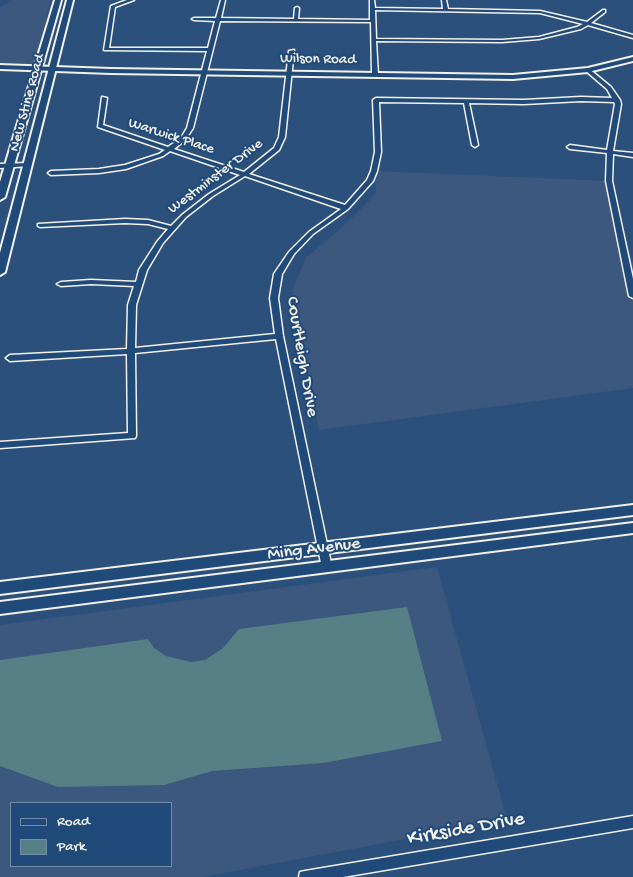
<!DOCTYPE html>
<style>
body{margin:0}
#map{position:relative;width:633px;height:877px;overflow:hidden;background:#2c507c;font-family:"Gochi Hand",sans-serif}
canvas{display:block}
.legend{position:absolute;left:10px;top:802px;width:162px;height:65px;box-sizing:border-box;background:#1f4a7a;border:1px solid #748da6;margin:0;padding:6px 9px;list-style:none;font-size:15px;color:#f4f1e8}
.legend li{display:flex;align-items:center;gap:10px;height:25px}
.legend b{width:25px;border:1px solid #748da6}
</style>
<div id="map">
<canvas width="633" height="877"></canvas>
<ul class="legend">
<li><b style="height:6px;background:#1f4a7a"></b>Road</li>
<li><b style="height:14px;background:#567f86"></b>Park</li>
</ul>
</div>
<script>
const ctx = document.querySelector('canvas').getContext('2d');
ctx.lineJoin = 'round';
function fill(path, color) { ctx.fillStyle = color; ctx.fill(path, 'evenodd'); }
const shape = rows => new Path2D(rows.map(r => 'M' + r).join(''));
function strokePath(path, color, width, dash) { ctx.strokeStyle = color; ctx.lineWidth = width; ctx.lineCap = dash ? 'butt' : 'round'; ctx.setLineDash(dash || []); ctx.stroke(path); }
function write(font, color, halo, rows, align = 'center') {
  ctx.font = font + ' "Gochi Hand",sans-serif'; ctx.lineWidth = 4; ctx.setLineDash([]); ctx.textBaseline = 'middle'; ctx.strokeStyle = halo; ctx.fillStyle = color; for (const [text, x, y, turn = 0] of rows) {
    ctx.save(); ctx.translate(x, y); ctx.rotate((+turn || 0) * Math.PI / 180); ctx.textAlign = isNaN(turn) ? turn : align; if (halo) ctx.strokeText(text, 0, 0); ctx.fillText(text, 0, 0); ctx.restore();
  }
}
fill(shape([
 [13,0,51,0,35,62,33,64,0,63,0,7],
 [374,171,609,181,633,263,633,388,319,430,292,291,306,258,349,221,376,194],
 [437,567,507,820,202,877,0,877,0,625],
 [11,803,171,803,171,866,11,866]
]), '#3c587f');
fill(shape([
 [407,607,442,741,323,763,212,771,164,785,58,787,0,766,0,660,148,639,154,648,166,656,191,662,205,660,223,648,239,629]
]), '#567f86');
const minor = shape([
 [127,0,134,0,115,7,109,48,208,48,215,21,194,20,192,19,194,18,216,18,221,0,225,0,221,18,294,19,295,8,297,7,299,8,298,19,370,20,370,0,374,0,375,8,443,9,442,0,446,0,448,9,540,11,587,22,603,10,605,10,605,12,591,23,633,35,633,38,588,25,581,29,539,39,502,42,376,41,378,75,375,77,372,75,371,22,220,21,193,128,185,140,174,149,244,172,274,148,279,137,289,51,294,50,285,137,279,150,249,174,345,205,367,180,371,171,375,152,373,100,376,98,524,100,581,97,612,98,607,89,586,71,586,69,588,68,611,87,620,100,621,104,613,151,633,153,633,157,613,154,612,181,633,279,633,298,629,296,606,181,607,153,570,149,567,147,570,145,607,150,615,104,614,102,581,101,524,104,469,103,478,145,475,147,472,145,464,103,379,102,381,152,377,171,373,181,348,209,313,234,294,254,282,274,278,298,283,336,332,568,331,571,327,572,323,571,322,568,276,339,135,353,136,436,135,438,0,448,0,442,128,433,127,354,10,361,6,358,10,355,127,349,128,305,134,286,91,284,61,286,57,284,61,282,91,280,136,282,139,270,157,242,168,229,148,224,125,223,40,227,38,226,38,224,125,219,148,220,171,226,182,215,209,194,240,175,170,151,163,156,126,169,99,173,51,175,48,173,51,171,99,169,125,165,159,154,165,150,98,127,102,97,107,98,103,125,168,147,181,138,187,128,207,51,104,50,111,6,127,0],
 [375,10,540,13,583,24,577,27,539,37,502,40,376,39,375,10],
 [245,176,341,209,309,232,289,252,274,274,270,298,275,334,135,348,136,305,147,270,163,243,186,217,213,196,245,176],
 [28,163,30,164,30,166,0,168,0,164,28,163],
 [633,816,633,828,343,877,299,877,300,872,305,871,633,816]
]);
const tertiary = shape([
 [633,57,633,61,588,72,513,79,111,73,0,69,0,65,111,69,513,75,588,68,633,57]
]);
const secondary = shape([
 [55,0,61,0,5,197,0,200,0,182,55,0],
 [67,0,73,0,5,272,0,275,0,253,67,0],
 [633,505,633,515,0,594,0,582,633,505],
 [633,523,633,533,0,614,0,602,633,523]
]);
strokePath(minor, '#f4f1e8', 3);
strokePath(tertiary, '#f4f1e8', 4);
strokePath(secondary, '#f4f1e8', 4);
fill(minor, '#1f4a7a');
fill(tertiary, '#1f4a7a');
fill(secondary, '#1f4a7a');
write('15px', '#f4f1e8', '#1f4a7a', [
 ["Wilson Road",318,60,1],
 ["New Stine Road",28,103,-75],
 ["Warwick Place",171,137,18],
 ["Westminster Drive",216,177,-37]
]);
write('18px', '#f4f1e8', '#1f4a7a', [
 ["Courtleigh Drive",301,357,80],
 ["Ming Avenue",314,550,-7]
]);
write('21px', '#f4f1e8', '#1f4a7a', [
 ["Kirkside Drive",466,830,-10]
]);
</script>
